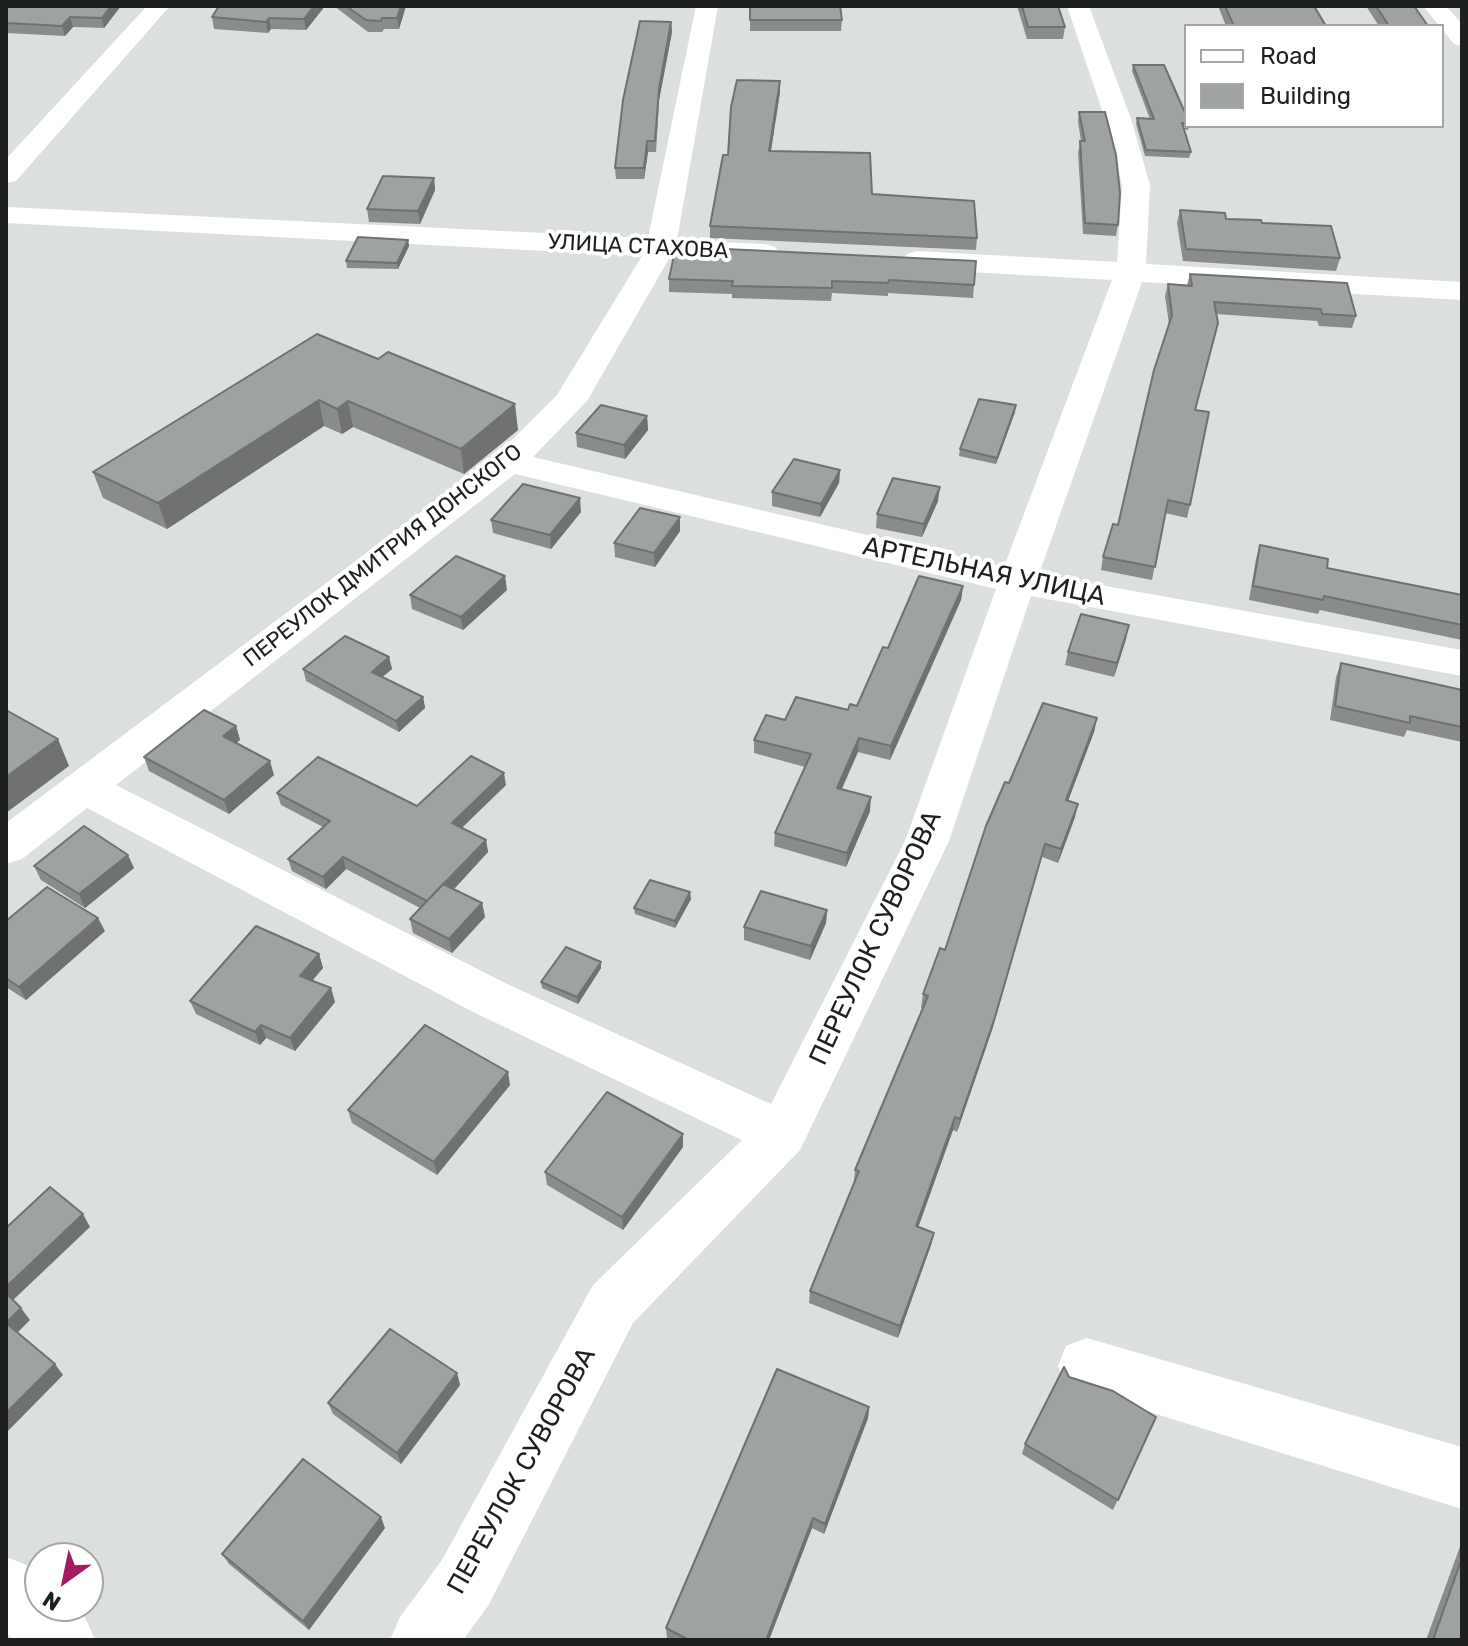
<!DOCTYPE html>
<meta charset="utf-8">
<style>
body{margin:0}
#map{position:relative;width:1468px;height:1646px;overflow:hidden;background:#dbe0dc;font-family:Rubik,sans-serif}
canvas{display:block}
.frame{position:absolute;inset:0;border:8px solid #1e201e;pointer-events:none}
.legend{position:absolute;left:1184px;top:24px;width:260px;height:104px;box-sizing:border-box;background:#fff;border:2px solid #a5a6a5;margin:0;padding:10px 14px;list-style:none;font-size:24px;color:#1e201e}
.legend li{display:flex;align-items:center;gap:16px;height:40px}
.legend b{width:40px;border:2px solid #a5a6a5}
.north{position:absolute;left:24px;top:1542px;width:80px;height:80px;box-sizing:border-box;background:#fff;border:2px solid #a5a6a5;border-radius:50%;rotate:213deg;font-size:22px;font-weight:700;line-height:32px;text-align:center;color:#1e201e}
.north::after{content:'';display:block;margin:auto;width:28px;height:36px;background:#a41960;clip-path:polygon(50% 0,100% 100%,50% 72%,0 100%)}
</style>
<div id="map">
<canvas width="1468" height="1646"></canvas>
<div class="frame"></div>
<ul class="legend">
<li><b style="height:10px;background:#fff"></b>Road</li>
<li><b style="height:22px;background:#9fa39f"></b>Building</li>
</ul>
<div class="north">N</div>
</div>
<script>
const ctx = document.querySelector('canvas').getContext('2d');
ctx.lineJoin = 'round';
const shape = rows => new Path2D(rows.map(r => 'M' + r).join(''));
function fill(path, color) { ctx.fillStyle = color; ctx.fill(path, 'evenodd'); }
function strokePath(path, color, width, dash) { ctx.strokeStyle = color; ctx.lineWidth = width; ctx.lineCap = dash ? 'butt' : 'round'; ctx.setLineDash(dash || []); ctx.stroke(path); }
function write(font, color, halo, rows, align = 'center') {
  ctx.font = font + ' Rubik,sans-serif'; ctx.lineWidth = 8; ctx.setLineDash([]); ctx.textBaseline = 'middle'; ctx.strokeStyle = halo; ctx.fillStyle = color; for (const [text, x, y, turn = 0] of rows) {
    ctx.save(); ctx.translate(x, y); ctx.rotate((+turn || 0) * Math.PI / 180); ctx.textAlign = isNaN(turn) ? turn : align; if (halo) ctx.strokeText(text, 0, 0); ctx.fillText(text, 0, 0); ctx.restore();
  }
}
fill(shape([
 [147,6,170,6,16,181,6,183,6,159,147,6],
 [696,6,718,6,677,240,765,244,775,247,780,253,775,259,765,262,670,257,587,401,533,457,1004,567,1112,280,917,269,907,266,902,260,907,254,917,251,1117,262,1122,185,1105,119,1067,6,1089,6,1131,119,1150,185,1146,264,1462,282,1462,300,1142,282,1039,574,1462,650,1462,676,1031,596,949,841,800,1150,633,1323,488,1606,463,1640,390,1640,400,1617,442,1560,593,1285,742,1140,473,1012,87,808,22,859,6,864,6,823,497,455,557,395,642,256,6,223,6,207,648,238,696,6],
 [515,474,996,589,905,841,771,1104,507,984,116,785,515,474],
 [1423,6,1446,6,1462,24,1462,46,1454,44,1423,6],
 [1087,1338,1462,1447,1462,1509,1066,1386,1058,1366,1066,1346,1087,1338],
 [6,1557,29,1566,40,1577,40,1606,73,1606,85,1617,95,1640,14,1640,6,1633,6,1557]
]), '#fff');
fill(shape([
 [6,6,121,6,104,28,73,27,65,36,6,33],
 [219,6,325,6,306,30,271,29,268,33,214,29,212,17],
 [334,6,406,6,399,29,384,29,382,32,368,32],
 [750,6,842,20,841,31,750,31],
 [1017,6,1058,6,1065,27,1063,39,1027,39],
 [1218,6,1314,6,1326,26,1226,26],
 [1366,6,1414,6,1428,26,1379,26],
 [671,22,672,32,659,100,656,152,648,152,644,179,616,179,615,168],
 [1133,65,1186,115,1186,126,1189,126,1188,130,1184,129,1191,152,1189,158,1145,156,1136,124,1137,118,1150,119,1132,71],
 [780,92,771,151,977,238,976,250,710,238,710,226,728,155],
 [1079,112,1118,225,1116,236,1083,234,1078,152,1081,141,1078,122],
 [434,178,435,190,420,224,369,222,367,209],
 [1180,210,1226,219,1340,258,1336,271,1183,261,1177,223],
 [408,240,409,246,398,269,347,268,346,261],
 [675,250,974,285,973,298,888,293,888,296,832,293,831,301,732,298,732,294,669,292,669,279],
 [1190,274,1356,316,1352,328,1319,326,1317,321,1216,314,1196,410,1190,505,1187,518,1165,513,1152,580,1101,570,1103,557,1118,525,1169,324,1165,296,1168,284,1187,285],
 [317,334,518,430,464,474,353,427,342,434,324,426,167,529,103,498,93,472],
 [1015,412,996,464,959,456,960,449],
 [647,416,648,430,625,459,577,447,576,433],
 [840,470,839,483,820,517,772,506,772,492],
 [938,501,922,537,876,528,877,514],
 [581,512,551,549,493,533,491,520],
 [680,531,655,567,615,557,614,543],
 [1260,545,1327,568,1462,595,1462,640,1320,610,1318,614,1249,600,1256,559],
 [963,586,961,600,890,760,858,752,842,789,870,811,846,867,774,846,775,833,805,767,754,753,754,740,857,706,888,648],
 [507,590,463,630,412,609,410,595],
 [1126,639,1114,677,1065,665,1068,652],
 [389,657,392,669,382,677,423,697,425,708,399,732,306,681,303,669],
 [1341,663,1462,690,1462,742,1407,730,1404,737,1330,720,1336,677],
 [1097,718,1094,732,1068,801,1075,817,1058,863,1042,857,992,1030,957,1132,953,1130,918,1227,934,1233,931,1245,898,1338,809,1303,810,1291,854,1182,855,1170,923,1008,921,1008,923,994,945,950,1009,783],
 [236,726,240,740,236,743,274,775,229,814,149,771,144,757],
 [506,785,462,828,486,840,488,852,454,889,482,903,485,917,452,953,413,933,410,919,420,908,346,869,326,889,292,871,288,859,323,827,281,805,277,793,417,806],
 [34,866,134,868,85,908,41,880],
 [691,899,675,928,635,914,634,908],
 [827,910,826,923,810,960,744,940,744,927],
 [6,921,105,931,26,1000,6,987],
 [319,954,323,968,312,981,335,1002,295,1051,266,1038,260,1045,196,1014,190,1001],
 [601,962,601,968,578,1004,542,988,541,982],
 [510,1085,437,1175,352,1123,348,1110],
 [683,1147,623,1230,547,1185,545,1172],
 [457,1373,460,1385,401,1464,333,1414,328,1403],
 [1069,1377,1156,1417,1113,1510,1022,1454,1025,1444],
 [869,1407,868,1418,824,1534,812,1528,769,1640,671,1640,667,1638,666,1628],
 [385,1528,309,1630,229,1564,222,1554],
 [1462,1541,1462,1640,1426,1640]
]), '#898c89');
fill(shape([
 [111,6,121,6,104,28,102,18],
 [314,6,325,6,306,30,304,19],
 [401,6,406,6,399,29,397,18],
 [70,17,73,27,65,36,62,26],
 [269,18,271,29,268,33,266,22],
 [671,22,672,32,659,100,656,152,659,89],
 [780,81,780,92,769,163,769,151],
 [647,141,648,152,644,179,644,168],
 [434,178,435,190,420,224,418,211],
 [408,240,409,246,398,269,397,263],
 [319,400,324,426,167,529,158,503],
 [348,401,353,427,342,434,337,409],
 [515,404,518,430,464,474,461,449],
 [1016,405,1015,412,996,464,997,458],
 [647,416,648,430,625,459,624,445],
 [840,470,839,483,820,517,821,504],
 [940,487,938,501,922,537,924,524],
 [580,498,581,512,551,549,550,535],
 [680,517,680,531,655,567,654,553],
 [505,576,507,590,463,630,461,617],
 [963,586,961,600,890,760,891,746],
 [1129,625,1126,639,1114,677,1117,663],
 [389,657,392,669,374,684,372,672],
 [423,697,425,708,399,732,396,721],
 [1097,718,1094,732,1063,814,1066,800],
 [236,726,240,740,227,750,223,736],
 [859,738,858,752,836,801,837,788],
 [58,739,69,766,6,813,6,777],
 [270,761,274,775,229,814,224,800],
 [504,773,506,785,454,835,452,823],
 [871,797,870,811,846,867,847,853],
 [1078,804,1075,817,1058,863,1061,849],
 [486,840,488,852,431,914,428,902],
 [1045,844,992,1030,957,1132,960,1119],
 [128,855,134,868,85,908,79,894],
 [343,857,346,869,326,889,323,877],
 [690,892,691,899,675,928,675,921],
 [482,903,485,917,452,953,449,939],
 [827,910,826,923,810,960,811,946],
 [98,918,105,931,26,1000,19,987],
 [319,954,323,968,305,989,300,976],
 [601,962,601,968,578,1004,577,997],
 [331,988,335,1002,295,1051,290,1038],
 [261,1025,266,1038,260,1045,255,1032],
 [508,1072,510,1085,437,1175,434,1162],
 [955,1117,953,1130,914,1239,916,1226],
 [683,1134,683,1147,623,1230,622,1217],
 [83,1214,90,1227,11,1302,6,1295,6,1287],
 [934,1233,931,1245,898,1338,900,1326],
 [21,1308,30,1320,15,1335,6,1323],
 [55,1364,63,1375,6,1433,6,1413],
 [457,1373,460,1385,401,1464,397,1453],
 [869,1407,868,1418,824,1534,825,1524],
 [381,1517,385,1528,309,1630,303,1621],
 [813,1518,812,1528,769,1640,766,1640]
]), '#6f726f');
const building = shape([
 [6,6,111,6,102,18,70,17,62,26,6,23,6,6],
 [219,6,314,6,304,19,269,18,266,22,212,17,219,6],
 [346,6,401,6,397,18,382,18,381,21,366,20,346,6],
 [750,6,840,6,842,20,750,20,750,6],
 [1022,6,1058,6,1065,27,1028,27,1022,6],
 [1225,6,1314,6,1326,26,1234,26,1225,6],
 [1376,6,1414,6,1428,26,1389,26,1376,6],
 [640,21,671,22,659,89,655,141,647,141,644,168,615,168,623,100,640,21],
 [1133,65,1164,65,1186,115,1186,123,1182,123,1191,152,1146,150,1137,118,1154,119,1133,65],
 [737,80,780,81,769,151,870,153,872,194,974,201,977,238,710,226,723,155,728,155,731,107,737,80],
 [1079,112,1105,112,1116,155,1120,193,1118,225,1085,223,1080,141,1085,141,1079,112],
 [383,176,434,178,418,211,367,209,383,176],
 [1180,210,1225,213,1226,219,1261,220,1262,223,1331,226,1340,258,1186,249,1180,210],
 [358,237,408,240,397,263,346,261,358,237],
 [705,248,976,261,974,285,889,280,888,283,832,281,832,288,732,286,733,281,669,279,675,250,705,251,705,248],
 [1190,274,1347,283,1356,316,1322,314,1321,309,1214,302,1218,323,1195,410,1209,412,1190,505,1168,500,1155,567,1103,557,1113,524,1118,525,1154,370,1172,315,1168,284,1192,286,1190,274],
 [317,334,378,359,388,352,515,404,461,449,348,401,337,409,319,400,158,503,93,472,317,334],
 [979,399,1016,405,997,458,960,449,979,399],
 [601,405,647,416,624,445,576,433,601,405],
 [794,459,840,470,821,504,772,492,794,459],
 [893,478,940,487,924,524,877,514,893,478],
 [523,484,580,498,550,535,491,520,523,484],
 [640,508,680,517,654,553,614,543,640,508],
 [1260,545,1328,559,1327,568,1462,595,1462,625,1324,596,1323,600,1253,586,1260,545],
 [456,556,505,576,461,617,410,595,456,556],
 [919,576,963,586,891,746,859,738,837,788,871,797,847,853,775,833,811,754,754,740,766,715,785,720,796,697,848,710,850,704,857,706,883,647,888,648,919,576],
 [1081,614,1129,625,1117,663,1068,652,1081,614],
 [345,636,389,657,372,672,423,697,396,721,303,669,345,636],
 [1341,663,1462,690,1462,727,1410,716,1410,723,1335,706,1341,663],
 [1043,703,1097,718,1066,800,1078,804,1061,849,1045,844,995,1017,960,1119,955,1117,916,1226,934,1233,900,1326,810,1291,859,1171,855,1170,928,996,923,994,940,948,945,950,986,826,1005,782,1009,783,1043,703],
 [6,710,58,739,6,777,6,710],
 [204,710,236,726,223,736,270,761,224,800,144,757,204,710],
 [471,756,504,773,452,823,486,840,427,901,343,857,323,877,288,859,330,821,277,793,318,757,417,806,471,756],
 [84,826,128,855,79,894,34,866,84,826],
 [650,880,690,892,675,921,634,908,650,880],
 [443,884,482,903,449,939,410,919,443,884],
 [47,887,98,918,19,987,6,978,6,921,47,887],
 [761,891,827,910,811,946,744,927,761,891],
 [256,926,319,954,300,976,331,988,290,1038,261,1025,255,1032,190,1001,256,926],
 [566,947,601,962,577,997,541,982,566,947],
 [425,1025,508,1072,434,1162,348,1110,425,1025],
 [607,1092,683,1134,622,1217,545,1172,607,1092],
 [50,1187,83,1214,6,1287,6,1228,50,1187],
 [6,1293,21,1308,6,1323,55,1364,6,1413,6,1293],
 [390,1329,457,1373,397,1453,328,1403,390,1329],
 [1064,1367,1069,1377,1113,1391,1156,1417,1118,1500,1025,1444,1064,1367],
 [777,1369,869,1407,825,1524,813,1518,766,1640,689,1640,666,1628,777,1369],
 [303,1459,381,1517,303,1621,222,1554,303,1459],
 [1462,1558,1462,1640,1433,1640,1462,1558]
]);
fill(building, '#9fa39f');
strokePath(building, '#6f726f', 2);
write('22px', '#1e201e', '#fff', [
 ["УЛИЦА СТАХОВА",638,247,3],
 ["ПЕРЕУЛОК ДМИТРИЯ ДОНСКОГО",383,556,-38]
]);
write('26px', '#1e201e', '#fff', [
 ["АРТЕЛЬНАЯ УЛИЦА",984,572,12],
 ["ПЕРЕУЛОК СУВОРОВА",876,938,-65],
 ["ПЕРЕУЛОК СУВОРОВА",522,1471,-61]
]);
</script>
